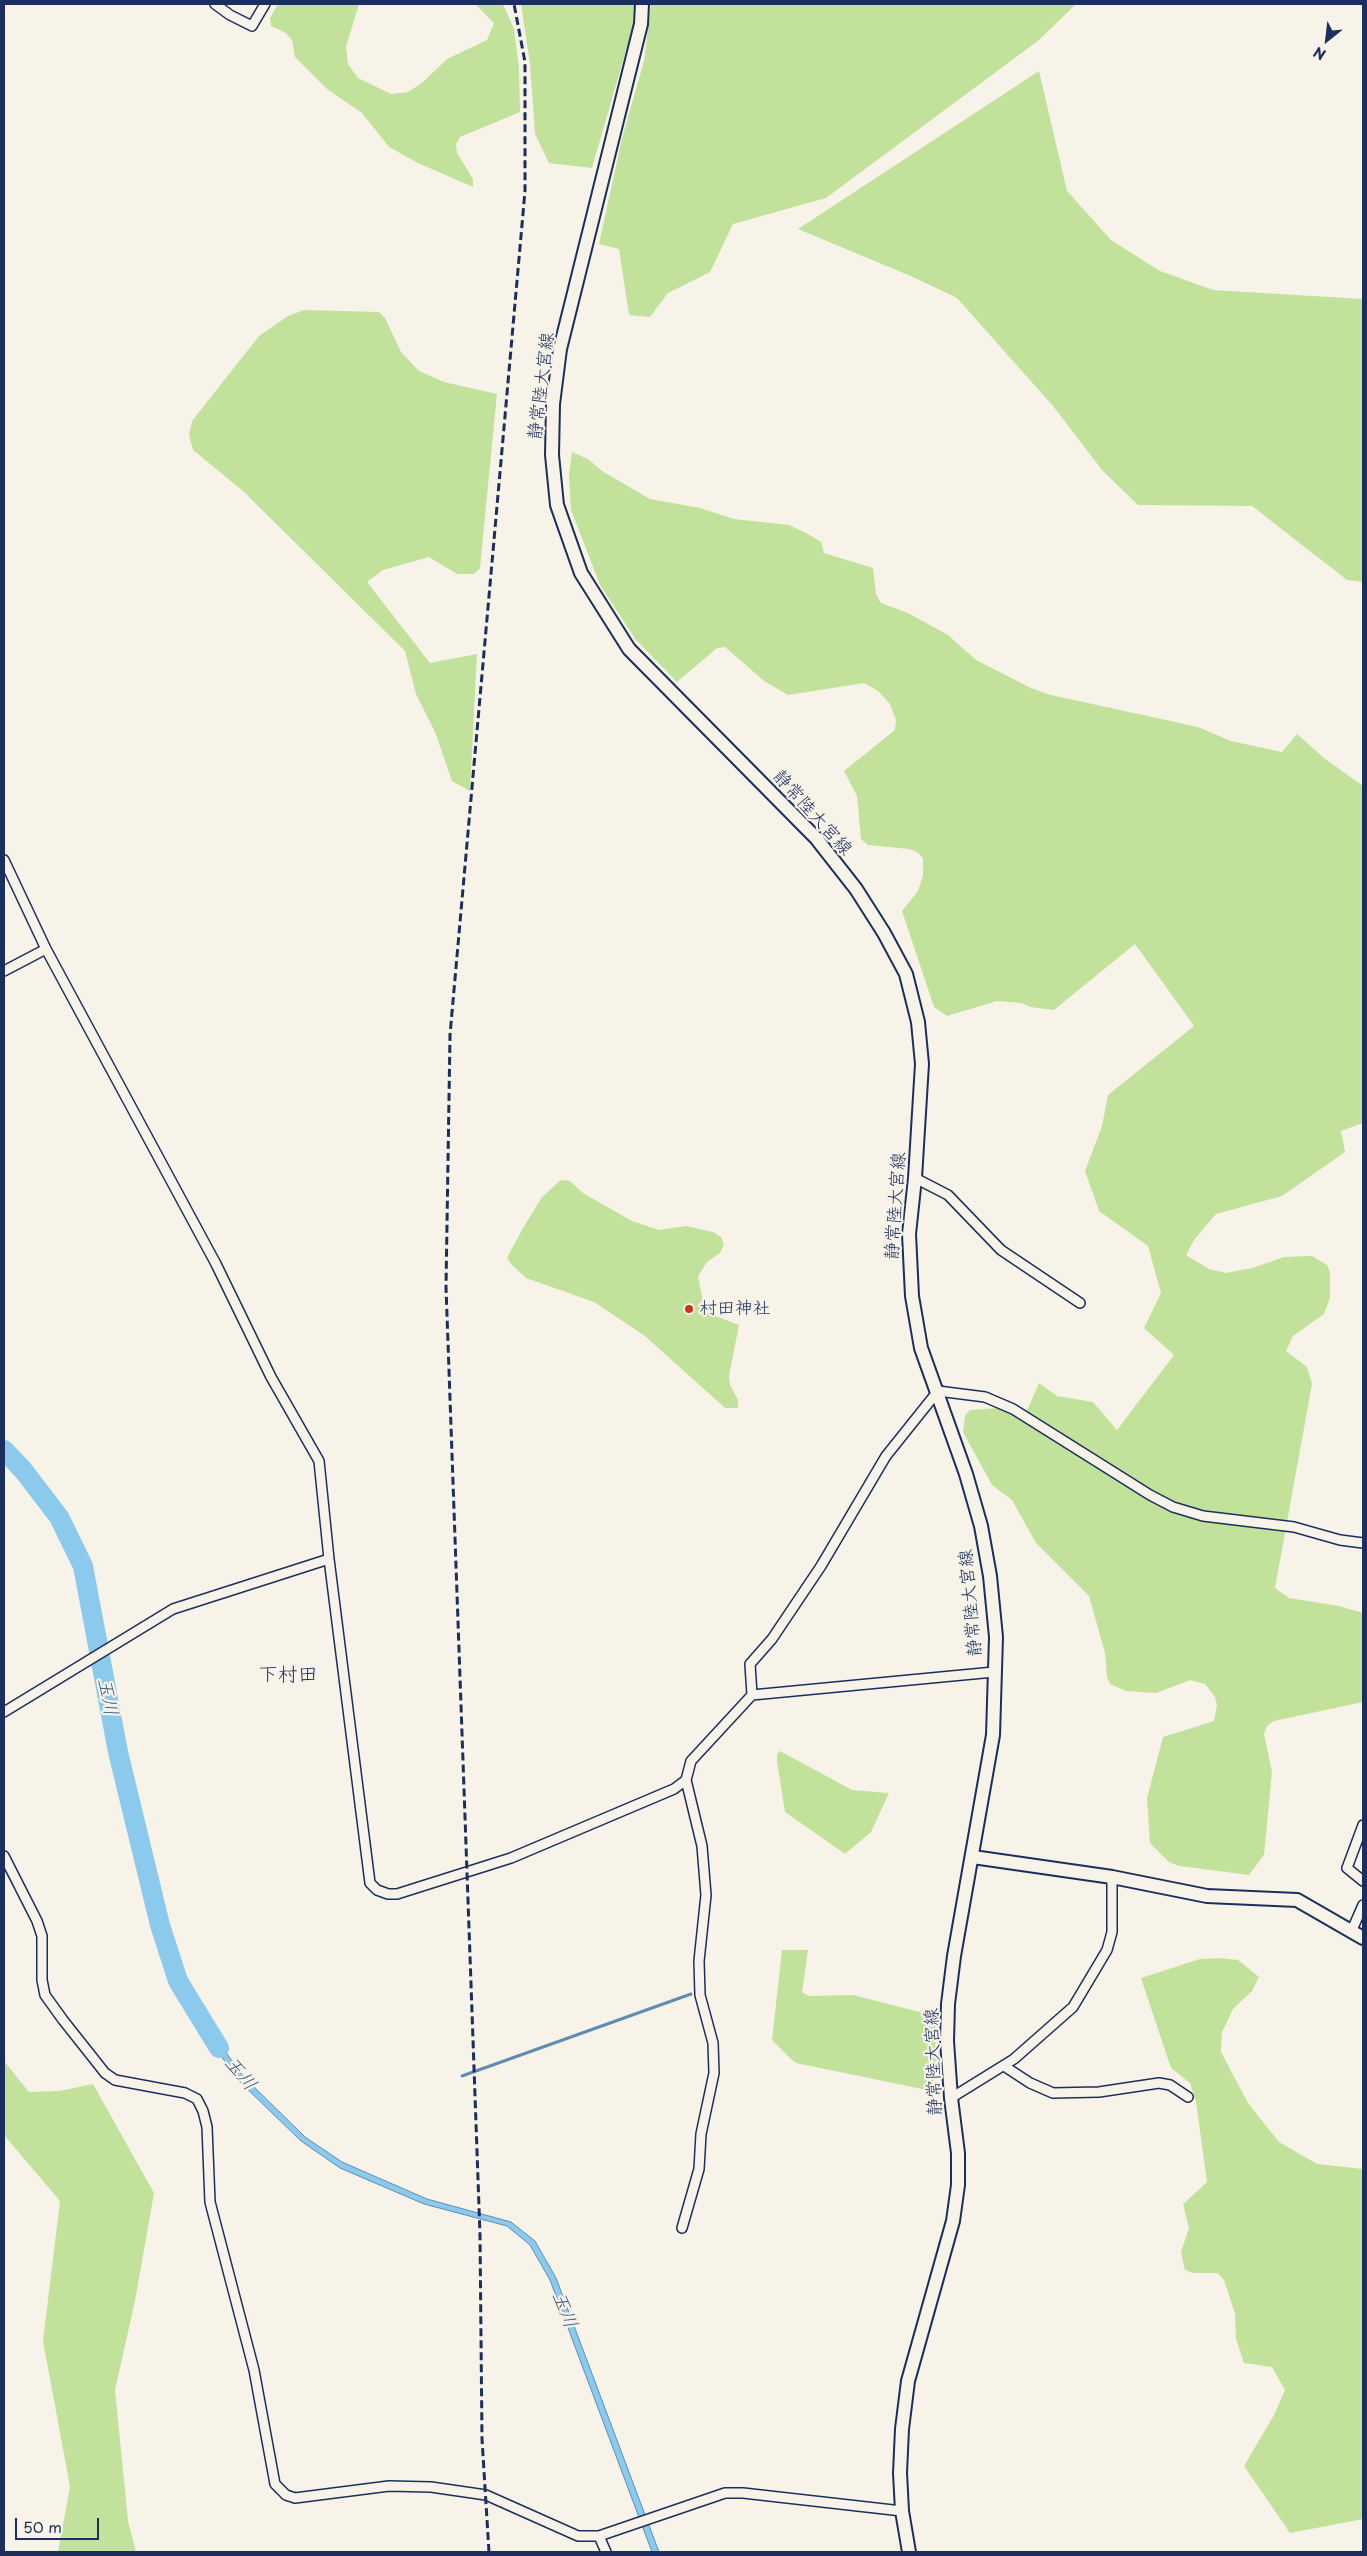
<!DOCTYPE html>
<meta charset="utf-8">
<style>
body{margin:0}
#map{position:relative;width:1367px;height:2556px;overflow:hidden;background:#f7f3e8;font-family:"Playpen Sans",sans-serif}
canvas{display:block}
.frame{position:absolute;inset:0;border:5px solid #1b2f5e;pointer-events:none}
.north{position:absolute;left:1302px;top:15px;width:50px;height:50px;-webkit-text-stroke:4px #f7f3e8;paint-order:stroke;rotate:209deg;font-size:14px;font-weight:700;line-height:20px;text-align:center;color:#1b2f5e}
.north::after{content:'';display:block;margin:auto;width:18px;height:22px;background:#1b2f5e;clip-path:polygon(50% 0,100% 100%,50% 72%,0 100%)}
.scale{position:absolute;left:15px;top:2518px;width:84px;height:22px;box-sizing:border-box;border:2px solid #1b2f5e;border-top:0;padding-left:6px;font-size:15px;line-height:18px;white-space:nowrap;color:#1b2f5e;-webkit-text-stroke:4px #f7f3e8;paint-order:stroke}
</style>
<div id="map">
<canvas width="1367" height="2556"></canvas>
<div class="frame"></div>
<div class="north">N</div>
<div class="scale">50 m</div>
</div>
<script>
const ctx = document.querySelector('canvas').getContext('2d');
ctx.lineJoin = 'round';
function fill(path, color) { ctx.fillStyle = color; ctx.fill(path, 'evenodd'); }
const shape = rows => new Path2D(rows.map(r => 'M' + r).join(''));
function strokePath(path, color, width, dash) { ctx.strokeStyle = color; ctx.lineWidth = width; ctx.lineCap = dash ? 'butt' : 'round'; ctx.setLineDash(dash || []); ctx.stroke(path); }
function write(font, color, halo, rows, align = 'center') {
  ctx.font = font + ' "Playpen Sans","Klee One",sans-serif'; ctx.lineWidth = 4.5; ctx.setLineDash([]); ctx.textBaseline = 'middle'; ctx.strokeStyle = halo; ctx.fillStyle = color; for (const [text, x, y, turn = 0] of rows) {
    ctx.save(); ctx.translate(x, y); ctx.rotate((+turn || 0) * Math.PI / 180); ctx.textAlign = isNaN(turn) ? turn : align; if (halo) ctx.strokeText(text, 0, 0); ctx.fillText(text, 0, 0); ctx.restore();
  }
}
fill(shape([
 [278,4,359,4,346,47,348,64,358,78,391,94,408,92,422,83,447,59,487,40,494,23,475,4,503,4,514,29,519,68,520,112,460,137,456,144,457,153,473,179,473,187,418,163,389,147,362,113,327,89,295,57,292,40,286,33,271,26,270,18],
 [521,4,635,4,633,26,592,168,549,163,535,134,530,64],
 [651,4,1076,4,1039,40,826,198,733,224,710,272,668,293,650,317,629,315,619,249,599,244,622,138,644,61],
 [1039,71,1067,191,1111,240,1160,271,1213,290,1363,299,1363,582,1347,580,1252,506,1138,505,1102,470,1053,406,957,298,913,277,798,229],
 [304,310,379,312,385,318,401,352,419,371,444,382,497,394,480,568,474,574,457,574,429,557,383,570,367,582,430,663,477,654,470,791,452,781,435,732,416,694,405,651,244,492,193,450,189,435,192,421,259,336,288,316],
 [572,452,588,459,602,471,650,499,700,508,734,519,789,525,806,533,821,542,824,553,873,568,876,594,881,603,908,613,948,635,976,660,1031,688,1051,695,1198,727,1231,741,1282,752,1297,734,1324,758,1363,786,1363,1123,1341,1131,1345,1152,1282,1196,1216,1214,1194,1240,1186,1255,1209,1269,1226,1273,1252,1268,1284,1257,1312,1256,1327,1265,1330,1272,1330,1298,1324,1314,1293,1336,1286,1351,1307,1367,1312,1384,1275,1588,1289,1598,1339,1606,1363,1613,1363,1702,1274,1721,1267,1726,1264,1734,1272,1772,1264,1855,1249,1875,1179,1866,1169,1862,1150,1843,1147,1798,1163,1737,1214,1721,1217,1705,1215,1697,1205,1684,1190,1680,1156,1693,1126,1691,1110,1684,1107,1677,1105,1653,1089,1596,1036,1543,1012,1500,992,1485,963,1432,965,1416,970,1410,998,1408,1023,1420,1039,1383,1057,1396,1093,1402,1117,1430,1174,1355,1144,1328,1161,1293,1148,1246,1099,1211,1085,1171,1102,1126,1108,1095,1194,1026,1135,944,1054,1010,1030,1007,1022,1003,997,1001,947,1016,934,1007,902,911,918,891,923,875,923,858,917,852,909,849,868,845,861,839,857,796,844,771,895,730,896,720,890,704,878,691,864,683,788,695,764,681,725,647,717,648,677,682,636,640,600,585,571,510,569,475],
 [561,1180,570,1181,583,1193,632,1221,659,1230,686,1226,713,1232,721,1237,724,1245,720,1253,707,1262,698,1276,705,1312,739,1325,729,1376,730,1385,738,1400,738,1408,725,1408,645,1336,594,1302,526,1278,512,1265,507,1258,523,1228,542,1197],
 [780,1751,852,1790,889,1793,871,1832,845,1854,785,1812,777,1762,777,1754],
 [782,1950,808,1950,802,1992,809,1996,853,1995,935,2016,936,2076,927,2090,796,2063,790,2058,772,2040],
 [1218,1958,1238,1960,1259,1977,1252,1991,1233,2009,1222,2032,1221,2052,1248,2103,1279,2142,1317,2164,1363,2169,1363,2519,1290,2533,1244,2466,1274,2415,1285,2390,1272,2367,1244,2363,1236,2339,1235,2314,1224,2280,1218,2273,1193,2273,1185,2270,1183,2262,1181,2252,1189,2228,1183,2204,1207,2182,1196,2102,1190,2083,1171,2068,1141,1978,1200,1959],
 [4,2061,29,2092,60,2091,93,2084,154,2193,135,2301,115,2390,128,2521,136,2552,58,2552,70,2487,43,2341,60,2201,4,2135]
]), '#c2e29b');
const water = shape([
 [207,2026,243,2076,305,2137,342,2162,427,2199,511,2222,535,2241,556,2278,659,2552,652,2552,550,2280,530,2245,507,2226,424,2204,340,2168,301,2141,238,2080,202,2029,207,2026]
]);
fill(water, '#8ccaed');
strokePath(water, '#5f8cb4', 1);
strokePath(shape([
 [462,2076,691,1994]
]), '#5f8cb4', 3);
strokePath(shape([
 [4,1450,23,1470,59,1517,83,1566,118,1752,160,1925,178,1981,219,2048]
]), '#8ccaed', 20);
const street = shape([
 [215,4,230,15,252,26,265,4],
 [4,860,46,949,216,1264,271,1377,319,1461,329,1559,370,1883,377,1890,388,1894,397,1894,511,1858,674,1789,686,1780],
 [4,971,46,949],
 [915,1178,948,1195,1001,1250,1080,1303],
 [752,1695,750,1664,772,1639,821,1566,886,1456,938,1391,985,1397,1013,1409,1150,1495,1173,1507,1203,1516,1294,1527,1340,1540,1363,1543],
 [4,1712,173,1609,329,1559],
 [1363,1825,1347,1868,1363,1881],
 [4,1856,37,1921,42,1936,42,1980,45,1995,63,2020,105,2073,115,2080,185,2093,197,2099,203,2111,207,2127,210,2202,254,2370,275,2484,286,2495,295,2498,389,2486,431,2487,486,2495,578,2536,599,2536,725,2493,743,2493,902,2511],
 [1352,1930,1363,1905],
 [1004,2066,1030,2083,1053,2093,1099,2092,1159,2083,1170,2085,1188,2097],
 [951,2098,1014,2059,1073,2007,1107,1950,1112,1932,1112,1877],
 [682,2228,699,2169,701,2134,714,2073,713,2043,700,1995,699,1961,706,1895,702,1846,686,1780,691,1761,752,1695,994,1672],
 [599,2536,606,2552]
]);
const secondary = shape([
 [642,4,641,24,560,349,553,404,552,455,557,505,581,573,629,649,816,838,856,889,884,933,906,974,918,1022,922,1064,915,1178,909,1234,912,1296,921,1348,966,1474,981,1526,990,1576,996,1637,993,1735,954,1956,948,2004,947,2041,951,2098,958,2153,958,2185,953,2221,908,2381,902,2429,900,2473,902,2511,909,2552],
 [973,1857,1112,1877,1207,1896,1297,1900,1363,1938]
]);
strokePath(street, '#1b2f5e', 12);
strokePath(secondary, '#1b2f5e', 16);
strokePath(street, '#f7f3e8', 9);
strokePath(secondary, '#f7f3e8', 12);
strokePath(shape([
 [489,2552,482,2439,480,2235,446,1287,450,1035,525,191,525,62,514,4]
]), '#1b2f5e', 3, [8, 4]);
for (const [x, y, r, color] of [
 [689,1309,5,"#c8321e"]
]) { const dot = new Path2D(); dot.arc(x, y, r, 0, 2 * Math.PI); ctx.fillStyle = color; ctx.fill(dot); strokePath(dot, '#f7f3e8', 2); }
write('18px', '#1b2f5e', '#f7f3e8', [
 ["静常陸大宮線",542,386,-83],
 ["静常陸大宮線",812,813,48],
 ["静常陸大宮線",896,1206,-86],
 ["静常陸大宮線",971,1603,-95],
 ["静常陸大宮線",934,2062,-92]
]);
write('18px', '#1b2f5e', '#f7f3e8', [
 ["村田神社",699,1309]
], 'left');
write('italic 19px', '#375682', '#f7f3e8', [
 ["玉川",107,1697,79],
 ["玉川",240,2074,50],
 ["玉川",564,2310,69]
]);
write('20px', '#1b2f5e', '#f7f3e8', [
 ["下村田",288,1675]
]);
</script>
